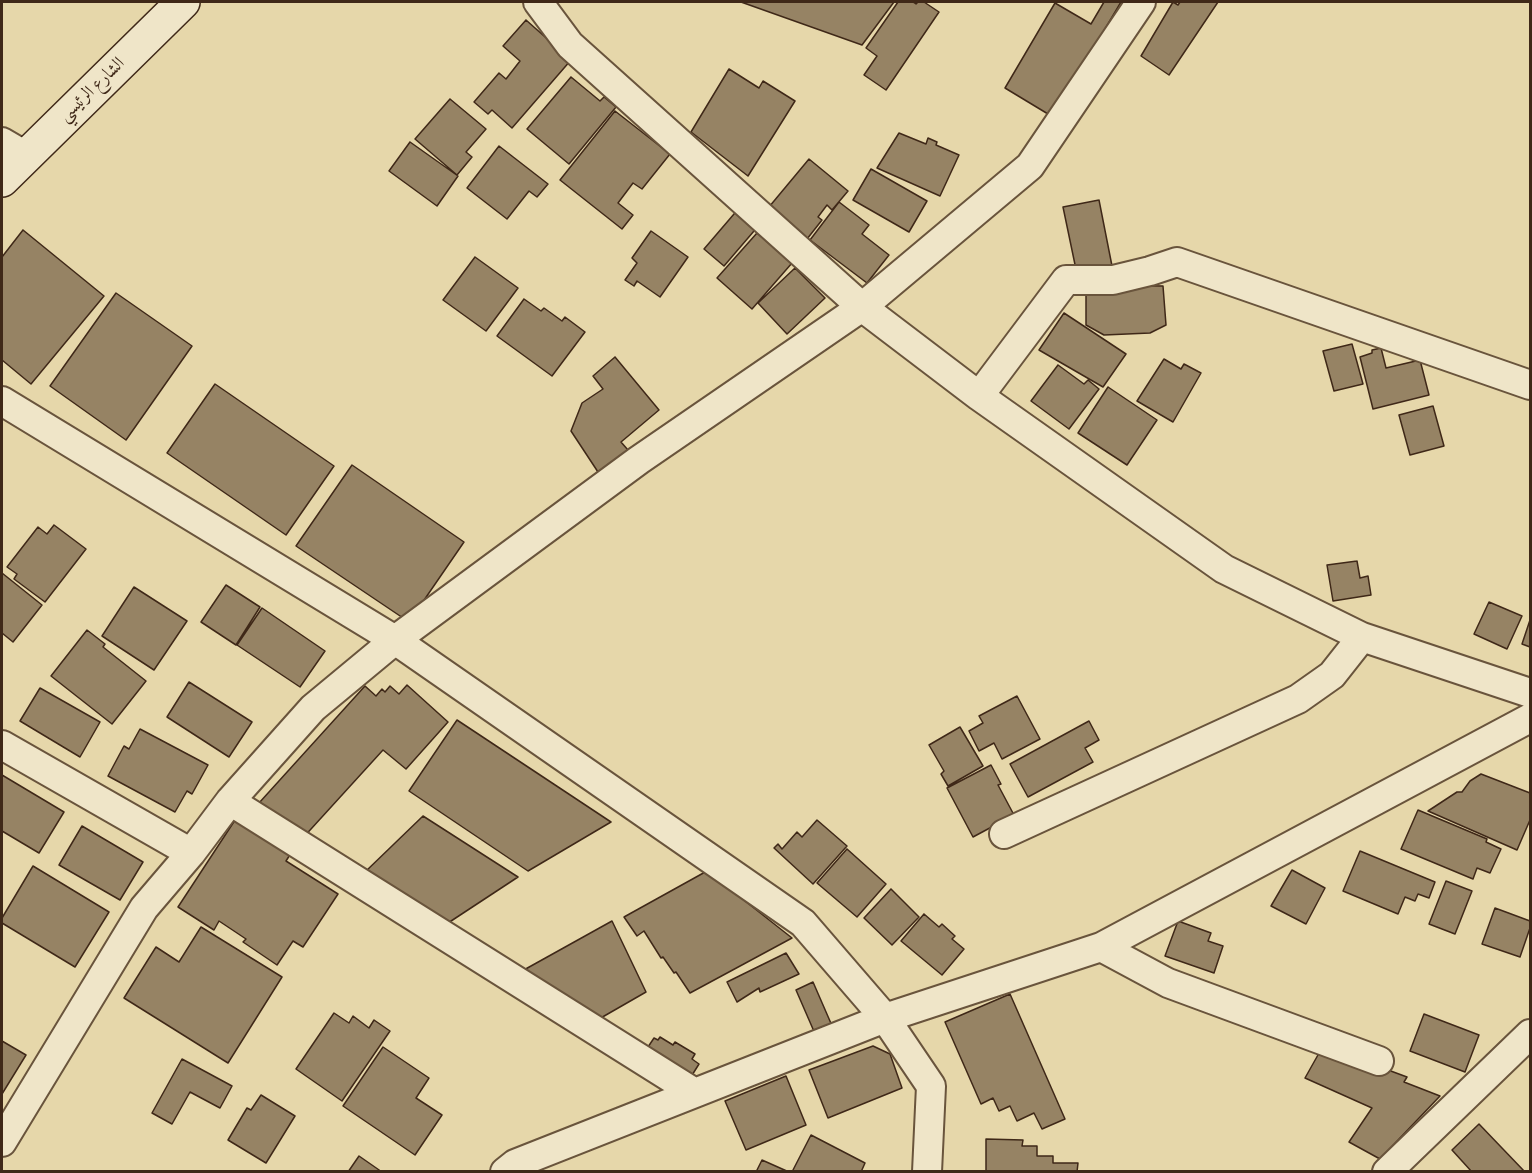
<!DOCTYPE html>
<meta charset="utf-8">
<style>
body{margin:0}
#map{position:relative;width:1532px;height:1173px;overflow:hidden;background:#e6d7aa;font-family:Alegreya,serif}
canvas{display:block}
.frame{position:absolute;inset:0;border:3px solid #3f2818;pointer-events:none}
</style>
<div id="map">
<canvas width="1532" height="1173"></canvas>
<div class="frame"></div>
</div>
<script>
const ctx = document.querySelector('canvas').getContext('2d');
ctx.lineJoin = 'round';
function fill(path, color) { ctx.fillStyle = color; ctx.fill(path, 'evenodd'); }
const shape = rows => new Path2D(rows.map(r => 'M' + r).join(''));
function strokePath(path, color, width, dash) { ctx.strokeStyle = color; ctx.lineWidth = width; ctx.lineCap = dash ? 'butt' : 'round'; ctx.setLineDash(dash || []); ctx.stroke(path); }
function write(font, color, halo, rows, align = 'center') {
  ctx.font = font + ' Alegreya,Amiri,serif'; ctx.lineWidth = 5; ctx.setLineDash([]); ctx.textBaseline = 'middle'; ctx.strokeStyle = halo; ctx.fillStyle = color; for (const [text, x, y, turn = 0] of rows) {
    ctx.save(); ctx.translate(x, y); ctx.rotate((+turn || 0) * Math.PI / 180); ctx.textAlign = isNaN(turn) ? turn : align; if (halo) ctx.strokeText(text, 0, 0); ctx.fillText(text, 0, 0); ctx.restore();
  }
}
const building = shape([
 [741,2,894,2,862,45,741,2],
 [898,2,913,2,916,4,918,2,924,2,939,12,886,90,864,75,877,56,866,48,898,2],
 [1104,2,1121,2,1053,117,1005,88,1055,3,1091,24,1104,2],
 [1173,2,1178,5,1180,2,1218,2,1169,75,1141,56,1173,2],
 [526,20,571,60,512,128,492,110,488,114,474,102,499,73,506,79,520,61,503,46,526,20],
 [729,69,759,88,763,81,795,101,748,176,691,132,729,69],
 [571,77,600,101,604,97,616,107,569,164,527,129,571,77],
 [450,99,486,129,466,152,472,157,457,175,415,139,450,99],
 [615,111,670,154,642,189,633,183,618,203,633,215,622,229,560,180,615,111],
 [899,133,926,144,928,138,937,142,936,145,959,155,940,196,877,168,899,133],
 [410,142,458,176,437,206,389,171,410,142],
 [499,146,548,184,537,197,529,191,507,219,467,188,499,146],
 [809,159,848,191,832,210,827,205,818,217,822,220,807,239,769,207,809,159],
 [871,169,927,201,909,232,853,200,871,169],
 [1099,200,1113,271,1078,279,1063,207,1099,200],
 [839,202,869,225,862,234,889,255,867,283,810,240,839,202],
 [740,207,760,224,724,266,704,249,740,207],
 [23,230,104,296,31,384,2,360,2,257,23,230],
 [651,231,688,257,660,297,637,281,634,286,625,280,637,263,632,258,651,231],
 [757,233,792,263,752,309,717,278,757,233],
 [475,257,518,288,486,331,443,300,475,257],
 [795,268,825,298,787,334,758,303,795,268],
 [1086,285,1163,286,1166,325,1150,333,1104,335,1086,325,1086,285],
 [116,293,192,346,126,440,50,386,116,293],
 [524,299,541,311,544,308,562,321,565,317,585,332,552,376,497,336,524,299],
 [1064,313,1126,354,1103,387,1039,350,1064,313],
 [1352,344,1363,384,1334,391,1323,351,1352,344],
 [1381,348,1386,368,1420,360,1429,395,1373,409,1360,357,1372,353,1372,350,1381,348],
 [615,357,659,410,621,442,628,450,598,472,571,431,582,403,603,389,593,376,615,357],
 [1164,359,1181,369,1184,364,1201,373,1173,422,1137,401,1164,359],
 [1058,365,1084,384,1088,380,1099,389,1069,429,1031,401,1058,365],
 [215,384,334,466,286,535,167,453,215,384],
 [1108,387,1157,420,1127,465,1078,433,1108,387],
 [1433,406,1444,446,1410,455,1399,415,1433,406],
 [352,465,464,542,409,622,296,546,352,465],
 [54,525,86,549,45,602,14,579,17,574,7,567,38,527,47,534,54,525],
 [1357,561,1360,578,1368,576,1371,595,1333,601,1327,565,1357,561],
 [2,573,42,605,13,642,2,633,2,573],
 [226,585,260,607,236,645,201,622,226,585],
 [134,587,187,621,154,670,102,636,134,587],
 [1489,602,1522,616,1507,649,1474,634,1489,602],
 [262,608,325,651,300,687,237,645,262,608],
 [1530,620,1530,647,1522,644,1530,620],
 [87,630,105,644,103,647,146,681,112,724,51,676,87,630],
 [189,682,252,722,229,757,167,717,189,682],
 [407,685,448,722,406,769,383,750,301,840,259,803,365,686,376,696,382,689,385,692,390,686,399,694,407,685],
 [40,688,100,722,80,757,20,721,40,688],
 [1017,696,1040,739,1002,759,994,743,979,751,969,731,983,723,979,716,1017,696],
 [457,720,611,822,528,871,409,791,457,720],
 [1089,721,1099,740,1085,748,1093,762,1028,797,1010,764,1089,721],
 [960,727,983,766,948,786,941,774,944,771,929,745,960,727],
 [140,729,208,765,192,794,187,791,175,812,108,776,124,746,129,749,140,729],
 [991,765,1001,784,998,785,1014,815,973,837,947,788,991,765],
 [1481,774,1530,793,1530,820,1517,850,1428,811,1457,792,1462,792,1470,781,1481,774],
 [2,775,64,812,39,853,2,831,2,775],
 [1418,810,1487,839,1486,842,1501,849,1490,873,1477,868,1473,879,1401,849,1418,810],
 [239,814,293,850,286,861,338,894,303,947,293,941,277,965,243,942,246,939,219,921,214,930,178,907,239,814],
 [423,816,518,877,445,925,365,872,423,816],
 [817,820,847,846,813,884,774,848,778,844,782,849,797,832,802,837,817,820],
 [82,826,143,862,120,900,59,865,82,826],
 [847,849,886,884,857,917,817,883,847,849],
 [1360,851,1435,882,1429,898,1418,894,1415,901,1405,897,1398,914,1343,891,1360,851],
 [33,866,109,912,75,967,2,923,2,918,33,866],
 [1292,870,1325,888,1306,924,1271,906,1292,870],
 [707,871,792,938,690,993,676,972,674,973,663,957,661,958,644,931,637,936,624,917,707,871],
 [1446,881,1472,891,1455,934,1429,924,1446,881],
 [891,889,919,917,892,945,864,918,891,889],
 [1495,908,1530,921,1530,928,1520,957,1482,944,1495,908],
 [924,914,939,927,942,924,955,936,952,939,964,949,942,975,901,941,924,914],
 [612,921,646,992,599,1019,522,971,612,921],
 [1178,921,1211,933,1208,941,1223,946,1214,973,1165,956,1178,921],
 [201,927,282,977,228,1063,124,998,156,947,179,962,201,927],
 [786,953,799,974,760,992,759,988,737,1002,727,982,786,953],
 [813,982,833,1028,816,1036,796,990,813,982],
 [1010,994,1065,1119,1042,1129,1034,1113,1017,1121,1010,1106,999,1111,993,1098,981,1104,945,1022,1010,994],
 [334,1013,349,1023,353,1016,369,1028,374,1020,390,1031,342,1101,296,1069,334,1013],
 [1424,1014,1479,1035,1465,1072,1410,1051,1424,1014],
 [660,1037,673,1045,675,1042,695,1054,692,1059,699,1064,689,1080,644,1053,654,1038,658,1040,660,1037],
 [2,1041,26,1055,2,1094,2,1041],
 [873,1046,890,1054,902,1088,828,1118,809,1070,873,1046],
 [1323,1046,1407,1077,1404,1082,1440,1096,1380,1159,1349,1142,1372,1108,1305,1078,1323,1046],
 [383,1047,429,1078,416,1098,442,1115,415,1155,343,1106,383,1047],
 [182,1059,232,1086,220,1108,190,1092,172,1124,152,1113,182,1059],
 [786,1076,806,1125,746,1150,725,1101,786,1076],
 [261,1095,295,1116,266,1163,228,1140,247,1108,251,1110,261,1095],
 [1479,1124,1525,1172,1472,1172,1452,1150,1479,1124],
 [811,1135,865,1163,861,1172,795,1172,793,1170,811,1135],
 [986,1139,1023,1140,1022,1146,1037,1146,1037,1156,1053,1156,1053,1163,1078,1163,1077,1172,986,1172,986,1139],
 [359,1156,382,1172,348,1172,359,1156],
 [762,1160,789,1172,756,1172,762,1160]
]);
fill(building, '#968364');
strokePath(building, '#3f2818', 1.5);
const street = shape([
 [538,2,570,45,862,307,979,396,1224,569,1362,637,1530,693],
 [2,142,26,156],
 [979,396,1066,280,1113,280,1150,271,1177,262,1530,385],
 [2,401,395,640,803,923,885,1018,931,1086,927,1172],
 [2,745,191,853],
 [230,801,695,1093],
 [1004,834,1298,699,1332,675,1362,637],
 [1101,947,1168,983,1379,1061],
 [2,1142,144,908,191,853,230,801,313,708,395,640,639,460,862,307,1030,166,1141,2],
 [505,1172,515,1164,885,1018,1101,947,1530,718],
 [1387,1172,1530,1034]
]);
const secondary = shape([
 [2,180,183,2]
]);
strokePath(street, '#69543c', 32);
strokePath(secondary, '#3f2818', 36);
strokePath(street, '#efe5c8', 28);
strokePath(secondary, '#efe5c8', 33);
write('18px', '#3f2818', '#efe5c8', [
 ["الشارع الرئيسي",92,90,-44]
]);
</script>
